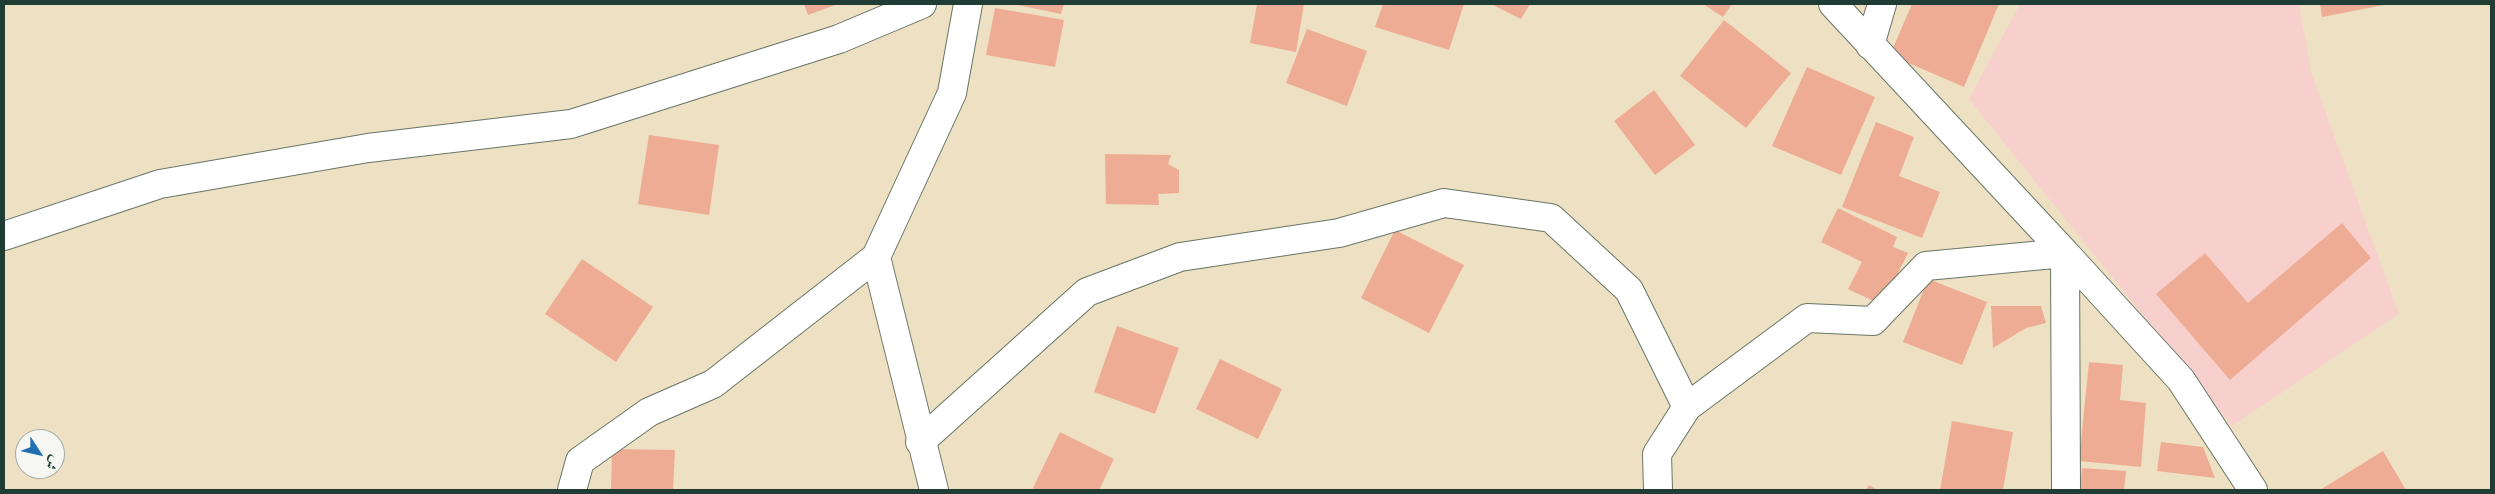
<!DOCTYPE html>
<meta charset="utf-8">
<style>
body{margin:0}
#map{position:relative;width:2495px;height:494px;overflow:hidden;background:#eee0c2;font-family:Vollkorn,Amiri,serif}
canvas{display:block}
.frame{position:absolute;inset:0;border:5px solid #1f3d34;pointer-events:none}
.north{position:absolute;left:15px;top:429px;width:50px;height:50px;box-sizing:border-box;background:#f6f6f2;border:1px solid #a0aca6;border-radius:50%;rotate:125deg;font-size:14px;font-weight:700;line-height:20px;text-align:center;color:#1f3d34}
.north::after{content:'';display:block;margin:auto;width:18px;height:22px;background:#1f6fb2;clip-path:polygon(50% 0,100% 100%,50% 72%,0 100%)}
</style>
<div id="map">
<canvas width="2495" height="494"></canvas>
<div class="frame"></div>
<div class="north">ش</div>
</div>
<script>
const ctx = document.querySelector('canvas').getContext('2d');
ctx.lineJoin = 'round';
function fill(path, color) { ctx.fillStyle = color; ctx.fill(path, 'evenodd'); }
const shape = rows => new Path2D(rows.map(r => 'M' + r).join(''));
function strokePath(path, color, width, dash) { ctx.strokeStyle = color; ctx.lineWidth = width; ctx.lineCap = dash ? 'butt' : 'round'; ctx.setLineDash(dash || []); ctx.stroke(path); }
fill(shape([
 [2020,4,2299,4,2311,72,2399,314,2232,426,1969,99]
]), '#f7d0cd');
fill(shape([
 [804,4,838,4,808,15],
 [1013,4,1064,4,1061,14],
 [1257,4,1304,4,1296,52,1250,43],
 [1383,4,1464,4,1449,50,1375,27],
 [1491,4,1530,4,1521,19],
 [1703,4,1732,4,1723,17],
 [1912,4,1999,4,1964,87,1890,55],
 [2320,4,2384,4,2384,5,2322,17],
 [995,8,1064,20,1055,67,986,55],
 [1724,20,1791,73,1746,128,1680,76],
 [1307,29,1367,51,1347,106,1286,83],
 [1807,67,1875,97,1841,175,1772,146],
 [1654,90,1695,145,1655,175,1614,121],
 [1876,122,1914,137,1899,176,1940,192,1922,238,1842,207],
 [649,135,719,145,709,215,638,204],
 [1105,154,1171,155,1168,164,1179,170,1179,193,1158,194,1159,205,1106,204],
 [1838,208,1897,237,1893,247,1908,253,1882,305,1848,289,1862,262,1821,242],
 [2342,223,2371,258,2230,380,2156,294,2205,253,2248,303],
 [1395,230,1464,265,1429,333,1361,298],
 [582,259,653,307,616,362,545,314],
 [1928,279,1987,302,1962,365,1903,342],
 [1991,306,2041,306,2046,323,2026,328,1993,348],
 [1117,326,1179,348,1155,414,1094,392],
 [1220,359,1282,389,1258,439,1196,409],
 [2089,362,2123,365,2120,400,2146,403,2141,467,2079,461],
 [1952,421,2013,432,2003,490,1940,490],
 [1060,432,1114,459,1099,490,1032,490],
 [2161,442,2203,447,2215,478,2157,471],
 [612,449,675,450,673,490,611,490],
 [2383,451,2406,490,2320,490],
 [2082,468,2126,471,2124,490,2080,490],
 [1869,485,1878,490,1866,490]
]), '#efac95');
const minor = shape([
 [1833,4,2065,253,2066,490],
 [1870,45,1882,4],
 [4,236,160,184,368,148,571,124,839,39,922,4],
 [876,257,934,490],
 [920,442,1087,292,1180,257,1339,233,1444,203,1551,218,1629,290,1687,407],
 [572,490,580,461,649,412,713,384,876,257,952,93,968,4],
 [1658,490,1657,454,1687,407,1807,318,1873,321,1926,266,2065,253,2181,380,2253,490]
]);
strokePath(minor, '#677666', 30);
strokePath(minor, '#fff', 28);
</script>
